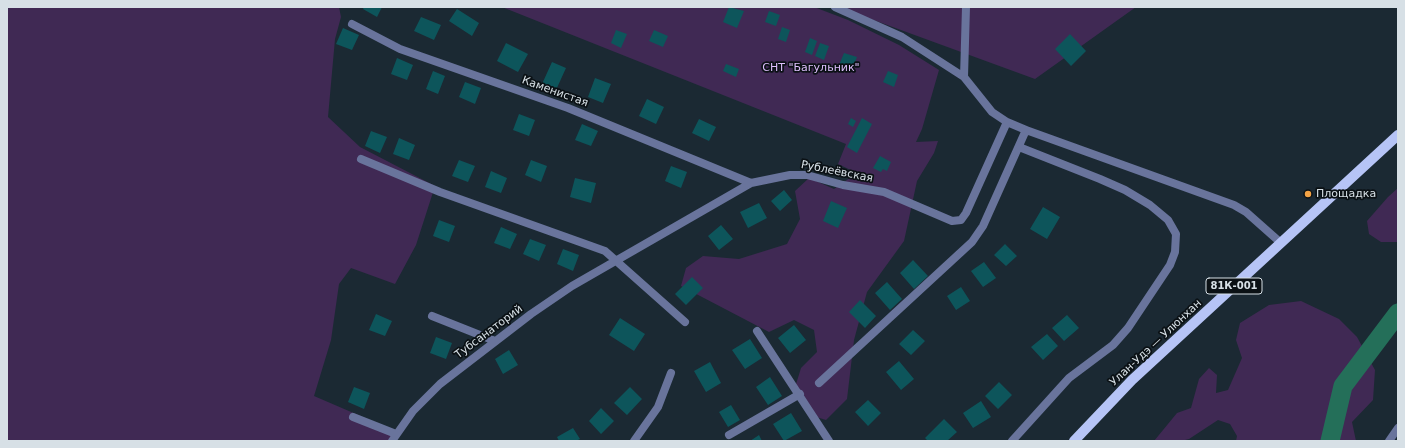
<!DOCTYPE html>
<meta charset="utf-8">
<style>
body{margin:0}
#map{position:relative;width:1405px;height:448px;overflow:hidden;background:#1b2933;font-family:"DejaVu Sans",sans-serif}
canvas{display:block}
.frame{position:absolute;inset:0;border:8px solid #d7e0e6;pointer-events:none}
</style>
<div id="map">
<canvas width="1405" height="448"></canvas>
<div class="frame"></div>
</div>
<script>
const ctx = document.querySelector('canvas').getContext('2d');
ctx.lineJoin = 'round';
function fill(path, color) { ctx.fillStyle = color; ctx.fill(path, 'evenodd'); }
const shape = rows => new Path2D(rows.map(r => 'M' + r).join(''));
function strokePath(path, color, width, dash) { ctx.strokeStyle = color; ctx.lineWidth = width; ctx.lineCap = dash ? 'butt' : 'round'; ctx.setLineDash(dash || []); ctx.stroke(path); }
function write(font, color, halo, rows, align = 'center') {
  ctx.font = font + ' "DejaVu Sans",sans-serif'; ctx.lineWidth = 3.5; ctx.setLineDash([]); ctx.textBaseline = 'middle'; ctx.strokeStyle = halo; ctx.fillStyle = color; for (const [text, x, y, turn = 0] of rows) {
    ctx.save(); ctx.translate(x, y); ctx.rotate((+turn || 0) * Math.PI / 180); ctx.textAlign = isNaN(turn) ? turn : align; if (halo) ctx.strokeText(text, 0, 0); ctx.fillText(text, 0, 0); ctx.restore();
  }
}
fill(shape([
 [7,7,339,7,341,17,335,39,328,117,360,147,435,186,416,245,395,284,351,268,339,284,331,340,314,396,386,427,397,441,7,441],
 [502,7,814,7,848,20,899,45,939,70,922,129,916,142,938,141,934,153,917,181,904,241,867,292,854,340,847,399,826,420,810,415,793,394,801,368,817,352,814,330,794,320,769,332,681,286,686,268,703,256,739,259,787,244,800,219,795,191,809,178,834,189,857,173,838,164,846,144],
 [838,7,1136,7,1035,79],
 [1398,188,1398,242,1381,242,1369,234,1367,221,1388,197],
 [1301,301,1339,319,1357,337,1375,370,1373,400,1352,422,1356,441,1236,441,1237,436,1230,424,1218,420,1189,439,1181,441,1154,441,1177,413,1191,408,1199,379,1209,368,1217,375,1216,393,1228,390,1242,358,1236,340,1240,323,1269,305]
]), '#402954');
strokePath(shape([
 [1330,441,1343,386,1398,313]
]), '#246f59', 19);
fill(shape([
 [364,7,382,7,377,17,363,9],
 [729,7,744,11,737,28,723,22],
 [457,9,479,23,472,36,449,21],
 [769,11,780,15,776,26,765,22],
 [421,17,441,25,434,40,414,31],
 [782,27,790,30,786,42,778,39],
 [343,28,359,35,352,50,336,44],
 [616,30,627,34,621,48,611,43],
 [654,30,668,36,663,47,649,41],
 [1070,34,1086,51,1071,66,1055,49],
 [810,38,817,41,812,55,805,52],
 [506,43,528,54,518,72,497,61],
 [820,43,829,46,824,60,815,56],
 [844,53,857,57,852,70,839,65],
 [397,58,413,65,407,80,391,74],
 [552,62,566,68,556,90,542,84],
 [726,64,739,69,736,77,723,71],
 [433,71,445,76,438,94,426,89],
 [888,71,898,75,894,87,883,82],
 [595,78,611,84,603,103,588,97],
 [465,82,481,88,475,104,459,97],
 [647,99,664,107,656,124,639,116],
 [519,114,535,120,529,136,513,130],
 [851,118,856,121,853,127,848,124],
 [862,118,872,124,857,153,847,147],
 [699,119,716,127,709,141,692,133],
 [582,124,598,131,591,146,575,140],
 [371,131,387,137,380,153,365,146],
 [399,138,415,145,409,160,393,154],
 [880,156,891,162,887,171,883,169,881,172,873,168],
 [459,160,475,166,468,182,452,176],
 [531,160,547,166,541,182,525,175],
 [671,166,687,172,681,188,665,181],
 [491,171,507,178,501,193,485,187],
 [575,178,596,183,591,203,570,197],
 [784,190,792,200,780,211,771,201],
 [831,201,847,208,838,228,823,221],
 [759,203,767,218,748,228,740,212],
 [1043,207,1060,217,1047,239,1030,229],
 [439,220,455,226,449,242,433,236],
 [721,225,733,239,719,250,708,236],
 [501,227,517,234,510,249,494,243],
 [530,239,546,245,539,261,523,254],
 [1005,244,1017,256,1006,266,994,255],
 [563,249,579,255,573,271,557,264],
 [913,260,928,276,914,289,900,273],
 [984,262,996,278,983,287,971,271],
 [692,277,703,288,686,305,675,294],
 [887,282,902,299,890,310,875,293],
 [961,287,970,301,956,310,947,296],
 [860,300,876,316,865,328,849,312],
 [376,314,392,321,385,336,369,330],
 [1067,315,1079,328,1064,341,1052,328],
 [620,318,645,334,634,351,609,335],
 [794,325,806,340,790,353,778,338],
 [913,330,925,341,911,355,899,344],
 [1047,334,1058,346,1043,360,1031,347],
 [436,337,452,343,446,359,430,353],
 [750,339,762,358,745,369,732,350],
 [509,350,518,365,503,374,495,359],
 [899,361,914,379,901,390,886,372],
 [710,362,721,383,706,392,694,371],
 [770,377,782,396,768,405,756,387],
 [999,382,1012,395,998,409,985,396],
 [354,387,370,393,364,409,348,402],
 [630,387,642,399,627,415,614,403],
 [868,400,881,413,868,426,855,412],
 [981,401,991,417,973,428,963,413],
 [731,405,740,420,728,427,719,412],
 [601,408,614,421,601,434,589,421],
 [791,413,802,431,784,441,773,424],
 [944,419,957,432,947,441,928,441,925,438],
 [573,428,580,439,576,441,559,441,557,437],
 [759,435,762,441,750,441]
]), '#0d555b');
strokePath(shape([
 [835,7,902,37,964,77],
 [966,7,964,77,992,112,1007,122,1026,130,1234,205,1246,212,1281,243],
 [352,24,400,49,568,108,751,183],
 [361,159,440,192,605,251,685,322],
 [432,316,495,341],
 [757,331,829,441],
 [819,383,972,242,983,226,1026,130],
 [353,417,396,434],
 [729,435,800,394],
 [392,441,413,411,440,384,531,314,572,286,751,183,790,175,807,175,843,185,884,192,952,221,961,220,966,213,1007,122],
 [634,441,658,407,671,373],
 [1012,441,1069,378,1113,345,1128,328,1170,265,1175,252,1176,234,1168,220,1150,205,1125,190,1100,179,1019,147],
 [1389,441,1398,428]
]), '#69749c', 8);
strokePath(shape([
 [1074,441,1132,380,1398,135]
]), '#b6c4f6', 10);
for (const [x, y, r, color] of [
 [1308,194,4,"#f4a345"]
]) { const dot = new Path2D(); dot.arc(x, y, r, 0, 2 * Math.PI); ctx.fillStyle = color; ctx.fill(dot); strokePath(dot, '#0b1115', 1.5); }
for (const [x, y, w] of [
 [1234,286,56]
]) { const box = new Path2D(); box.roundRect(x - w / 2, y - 8, w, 16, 3); ctx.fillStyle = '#0b1115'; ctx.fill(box); strokePath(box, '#d7e0e6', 1); }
write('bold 10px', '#d7e0e6', null, [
 ["81К-001",1234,286]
]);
write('11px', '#ddbffc', '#0b1115', [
 ["СНТ \"Багульник\"",811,68]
]);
write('11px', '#d7e0e6', '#0b1115', [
 ["Каменистая",555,92,20],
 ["Рублеёвская",837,172,11],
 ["Тубсанаторий",489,332,-37],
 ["Улан-Удэ — Улюнхан",1156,343,-43]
]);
write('11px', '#d7e0e6', '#0b1115', [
 ["Площадка",1316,194]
], 'left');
</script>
